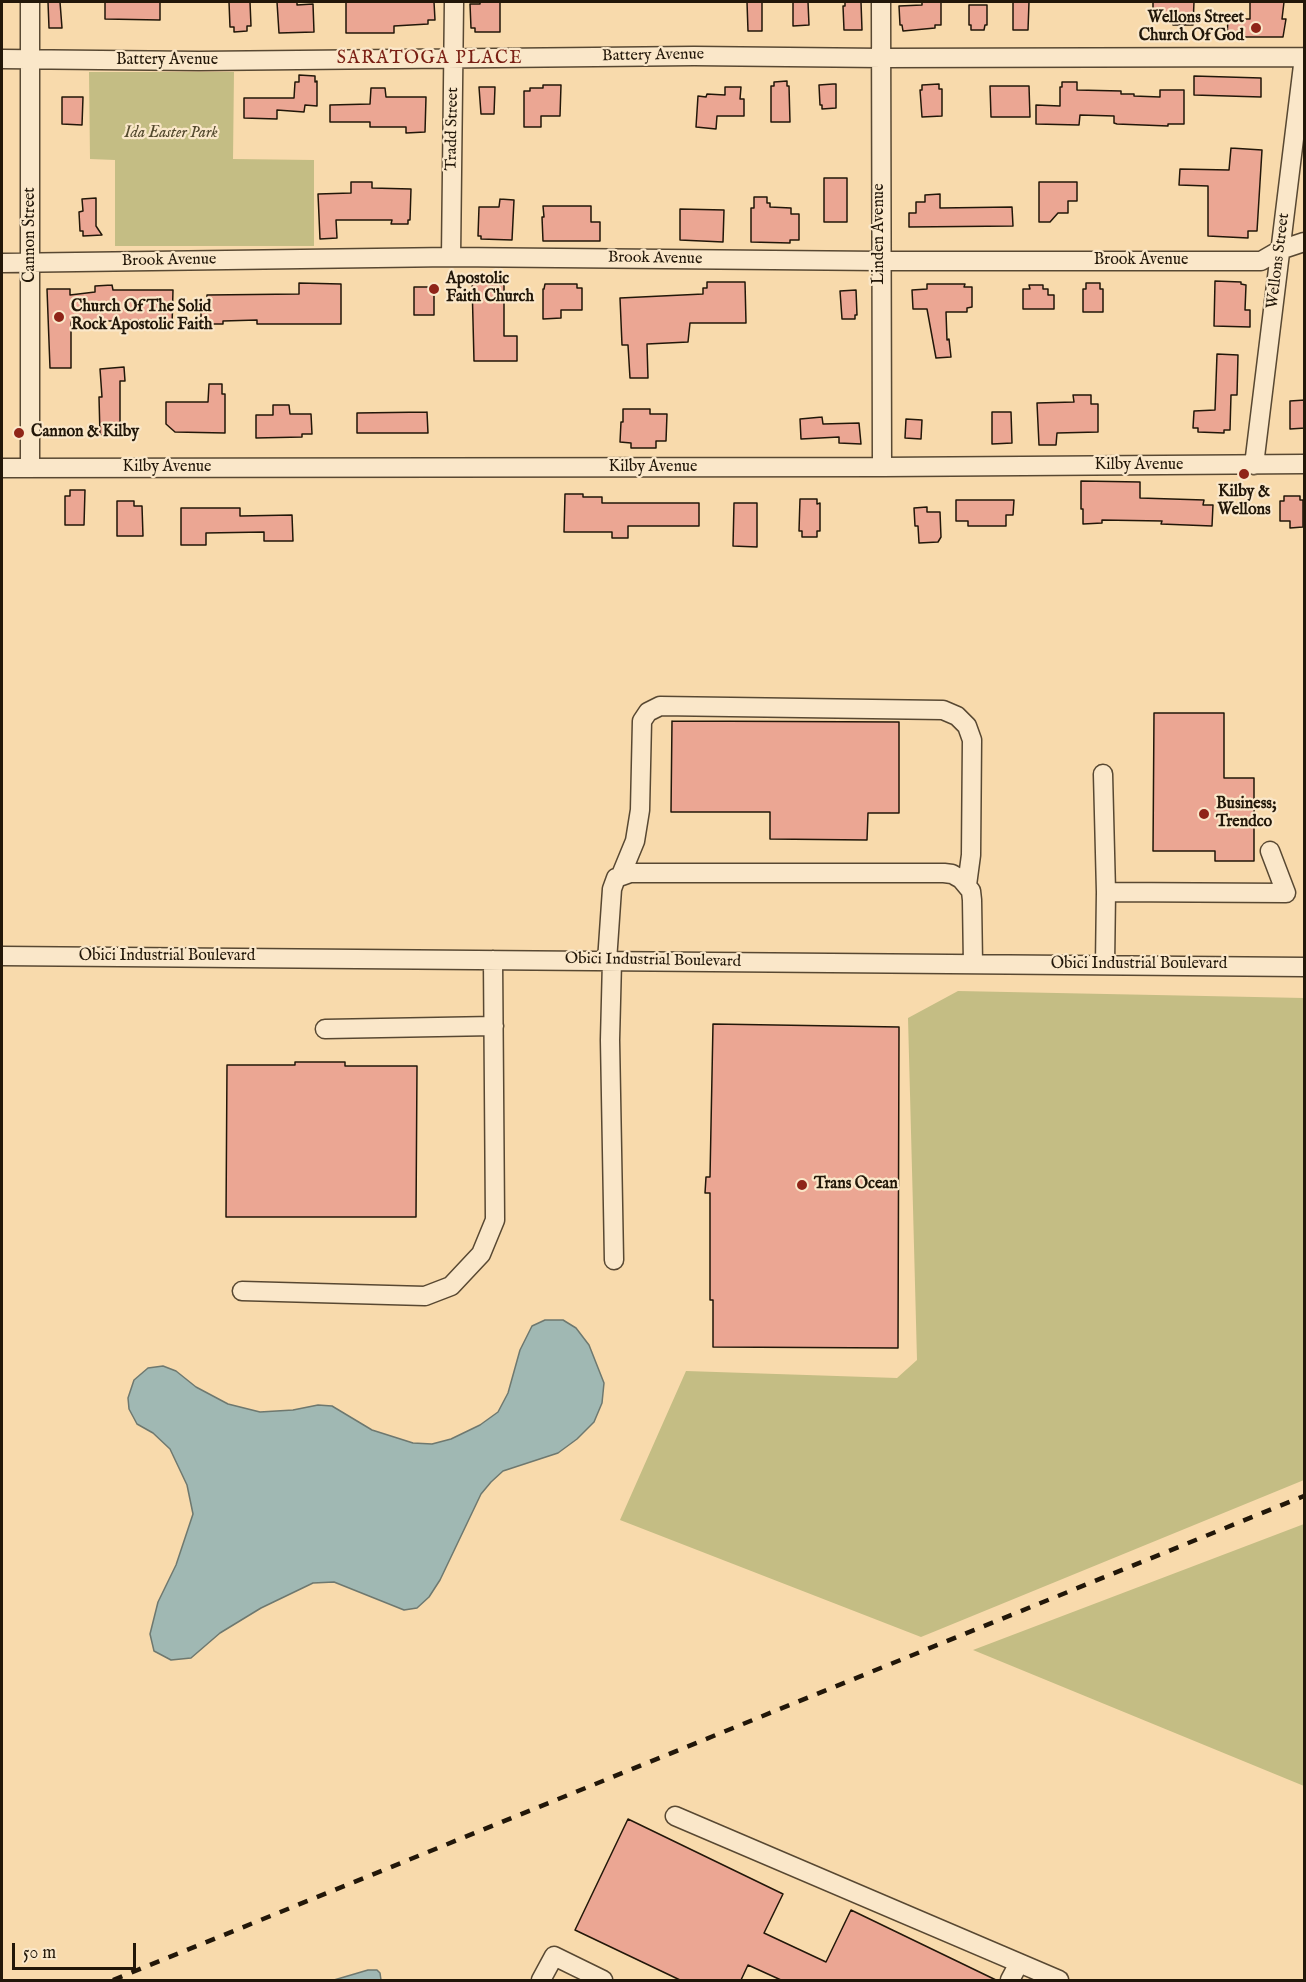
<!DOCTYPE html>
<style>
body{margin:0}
#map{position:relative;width:1306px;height:1982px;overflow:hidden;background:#f8daac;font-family:"IM FELL English",serif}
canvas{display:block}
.frame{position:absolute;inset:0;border:3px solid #221709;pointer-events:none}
.scale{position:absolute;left:12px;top:1943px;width:124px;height:27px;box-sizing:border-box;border:3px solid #221709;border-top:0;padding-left:8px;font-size:18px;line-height:21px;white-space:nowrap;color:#221709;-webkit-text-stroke:4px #fae7c9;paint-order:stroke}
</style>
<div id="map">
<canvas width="1306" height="1982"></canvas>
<div class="frame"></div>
<div class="scale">50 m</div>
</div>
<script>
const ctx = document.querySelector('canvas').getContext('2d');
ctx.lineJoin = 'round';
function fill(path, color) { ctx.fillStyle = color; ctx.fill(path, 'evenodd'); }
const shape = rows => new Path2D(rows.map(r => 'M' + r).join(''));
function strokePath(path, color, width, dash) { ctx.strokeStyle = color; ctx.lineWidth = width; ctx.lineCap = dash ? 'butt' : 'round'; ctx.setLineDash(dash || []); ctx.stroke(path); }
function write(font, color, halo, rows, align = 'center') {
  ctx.font = font + ' "IM FELL English",serif'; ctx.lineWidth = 4.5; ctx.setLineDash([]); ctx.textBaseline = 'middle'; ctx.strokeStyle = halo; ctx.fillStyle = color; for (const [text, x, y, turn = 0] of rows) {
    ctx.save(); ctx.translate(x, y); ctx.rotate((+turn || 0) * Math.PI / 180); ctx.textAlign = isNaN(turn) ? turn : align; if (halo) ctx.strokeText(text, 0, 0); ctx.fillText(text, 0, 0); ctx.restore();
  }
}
fill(shape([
 [89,72,234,72,233,159,314,160,314,246,115,246,115,160,90,159],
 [958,991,1304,998,1304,1480,921,1637,620,1520,686,1371,897,1378,917,1360,908,1018],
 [1304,1524,1304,1786,973,1650]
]), '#c4bd84');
const water = shape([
 [545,1320,563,1320,576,1328,589,1345,604,1383,602,1403,594,1422,577,1439,558,1453,503,1471,491,1482,481,1494,440,1580,429,1597,417,1608,404,1610,334,1582,313,1583,261,1608,220,1633,191,1658,171,1660,154,1651,150,1634,158,1602,176,1565,193,1514,187,1485,170,1449,153,1433,137,1424,129,1409,128,1398,134,1380,148,1368,163,1366,176,1371,196,1387,228,1404,260,1412,293,1410,318,1405,332,1406,372,1430,413,1443,432,1444,451,1439,480,1425,498,1412,508,1393,520,1350,532,1326,545,1320],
 [368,1970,377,1970,380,1973,381,1980,334,1980,368,1970]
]);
fill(water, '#a0b8b3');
strokePath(water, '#6e786f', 1.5);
const building = shape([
 [48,2,60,2,62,28,49,28,48,2],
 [105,2,160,2,160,20,105,19,105,2],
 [229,2,250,2,251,26,247,26,247,31,234,32,234,27,230,27,229,2],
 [277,2,297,2,297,5,313,4,314,32,279,33,277,2],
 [346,2,434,2,435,20,428,20,428,24,394,26,394,33,346,33,346,2],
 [480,2,500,2,500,32,475,32,475,28,471,28,470,4,480,4,480,2],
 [747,2,762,2,762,31,748,31,747,2],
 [793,2,808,2,809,25,793,26,793,2],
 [845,2,861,2,862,30,844,30,843,6,845,6,845,2],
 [922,2,941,2,941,25,935,25,935,28,903,31,902,25,900,25,899,6,922,5,922,2],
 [1013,2,1029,2,1028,30,1013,30,1013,2],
 [1153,2,1194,2,1193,25,1173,25,1173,20,1153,20,1153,2],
 [1250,2,1284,2,1282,19,1286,19,1283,37,1227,37,1228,19,1250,19,1250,2],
 [969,5,987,5,987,25,985,25,984,30,971,30,971,25,969,25,969,5],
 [299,75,315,76,315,82,317,81,317,106,305,105,304,112,277,110,277,119,244,118,244,98,294,98,295,82,299,82,299,75],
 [1194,76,1261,78,1261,97,1194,95,1194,76],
 [787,81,787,86,789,86,790,122,771,122,771,86,774,86,774,82,787,81],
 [1062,82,1077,82,1077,90,1121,91,1121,94,1134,94,1134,96,1160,97,1160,90,1184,90,1184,124,1168,124,1168,126,1117,124,1114,123,1114,116,1080,115,1079,125,1036,124,1036,105,1060,106,1060,87,1062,87,1062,82],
 [833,84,836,84,836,108,822,109,822,105,820,105,819,85,833,84],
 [939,84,939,89,942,89,942,116,922,117,920,90,922,90,922,85,939,84],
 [543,85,561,85,560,116,541,116,541,127,524,127,524,91,530,91,530,88,543,88,543,85],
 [990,86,1029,86,1030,117,991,117,990,86],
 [479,87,495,87,494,114,481,114,479,87],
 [725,87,741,87,740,99,744,99,744,116,717,116,716,129,696,127,698,96,706,97,707,94,725,95,725,87],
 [371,88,385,88,386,97,426,97,425,132,406,133,406,127,370,127,370,122,330,122,330,105,370,104,371,88],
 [62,97,83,97,82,125,62,124,62,97],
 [1231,148,1262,150,1257,231,1248,231,1248,238,1208,236,1208,186,1179,185,1180,169,1229,170,1231,148],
 [824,178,847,178,847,222,824,222,824,178],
 [351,182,372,182,372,188,411,189,410,220,408,220,408,224,391,224,392,220,336,220,337,238,320,239,318,194,351,193,351,182],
 [1039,182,1077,182,1077,201,1068,201,1068,213,1058,213,1050,222,1039,222,1039,182],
 [940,194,940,208,1012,207,1013,226,909,227,909,213,916,213,916,202,925,202,925,195,940,194],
 [754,197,767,197,767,203,770,203,770,207,791,208,791,214,799,214,799,240,790,240,790,243,751,242,751,208,754,208,754,197],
 [96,198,96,226,102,235,83,236,83,231,80,231,79,212,83,211,82,199,96,198],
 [500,199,514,200,512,240,481,239,481,236,478,236,479,207,499,207,500,199],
 [543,206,591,206,591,222,600,222,600,241,543,241,542,217,544,217,543,206],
 [680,209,724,210,723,242,680,240,680,209],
 [1215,281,1241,282,1241,284,1246,285,1245,310,1250,310,1250,327,1214,326,1215,281],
 [472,282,504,282,504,336,517,336,517,361,474,361,472,282],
 [707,282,745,282,746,323,690,323,688,342,647,344,648,378,630,378,628,345,622,345,620,298,703,294,703,288,707,288,707,282],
 [299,283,341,284,341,324,257,324,257,320,223,321,223,324,201,324,201,303,207,303,207,295,299,294,299,283],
 [1086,283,1100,283,1100,289,1103,289,1103,312,1083,312,1083,289,1086,289,1086,283],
 [545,284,577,284,577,288,582,288,582,310,561,310,561,318,543,319,543,289,544,289,545,284],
 [927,284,965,284,964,287,972,287,972,307,967,308,967,312,946,312,947,340,949,339,951,357,936,358,927,309,913,309,912,290,927,289,927,284],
 [112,285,113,290,173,290,172,327,147,327,147,320,71,322,71,368,50,368,47,289,70,289,70,295,95,292,95,286,112,285],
 [1029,285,1043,285,1043,289,1048,289,1048,295,1054,295,1054,309,1023,309,1023,289,1030,289,1029,285],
 [414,287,434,287,434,315,414,315,414,287],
 [856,290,857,315,855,315,855,319,842,319,840,291,856,290],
 [1217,354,1238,355,1237,395,1231,395,1230,430,1224,430,1224,433,1198,432,1198,428,1193,428,1194,411,1215,410,1217,354],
 [124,367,125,381,120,381,120,435,100,435,99,397,102,397,100,369,124,367],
 [209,384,222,384,222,394,225,394,225,433,175,432,166,424,166,402,208,402,209,384],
 [1073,395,1091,395,1091,404,1098,404,1098,432,1057,433,1056,445,1039,445,1037,403,1074,402,1073,395],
 [1305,400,1305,428,1290,429,1290,401,1305,400],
 [273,405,289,405,290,414,311,414,312,434,302,434,302,437,256,438,256,415,273,415,273,405],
 [623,409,650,409,650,414,667,414,666,441,656,441,656,448,631,448,631,443,620,442,621,422,623,422,623,409],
 [427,412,428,433,357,433,357,413,427,412],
 [992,412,1011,412,1012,443,992,444,992,412],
 [822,417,823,424,859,423,861,444,839,443,839,437,801,439,800,419,822,417],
 [906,419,922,420,921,439,905,438,906,419],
 [1081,481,1140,482,1140,498,1204,500,1203,505,1213,505,1212,526,1161,524,1162,521,1102,520,1102,523,1083,524,1083,509,1081,509,1081,481],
 [70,490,85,490,84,525,65,525,65,496,70,496,70,490],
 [565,494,583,494,583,497,602,497,602,503,699,503,699,526,628,526,628,538,612,538,612,532,564,532,565,494],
 [1284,496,1300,496,1300,500,1303,500,1303,527,1290,528,1290,521,1280,521,1280,501,1284,501,1284,496],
 [800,499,817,499,817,504,820,503,820,531,817,531,817,537,802,537,802,531,799,531,800,499],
 [956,500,1014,500,1013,515,1006,515,1006,526,968,526,968,521,956,521,956,500],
 [117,501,134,501,134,506,142,506,143,536,117,536,117,501],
 [734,503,757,503,757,547,733,546,734,503],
 [927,507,927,512,940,512,941,537,938,542,919,543,918,526,915,526,914,508,927,507],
 [181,508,240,508,240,516,292,515,293,541,264,541,264,532,206,533,206,545,181,545,181,508],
 [1154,713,1224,713,1224,778,1254,778,1254,861,1215,861,1215,851,1153,851,1154,713],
 [672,721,899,722,899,813,868,813,867,840,770,839,770,812,671,812,672,721],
 [713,1024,899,1027,898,1348,713,1347,713,1300,710,1300,710,1193,705,1193,706,1177,710,1177,713,1024],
 [295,1062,345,1062,345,1066,417,1066,416,1217,226,1217,227,1065,295,1065,295,1062],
 [628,1819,783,1894,764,1933,826,1962,851,1910,996,1980,781,1980,748,1965,741,1980,680,1980,575,1930,628,1819]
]);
fill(building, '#eba693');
strokePath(building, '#221709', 1.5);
const minor = shape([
 [30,2,30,468],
 [881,2,882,467],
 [2,59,199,61,694,56,881,58,1304,57],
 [451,257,454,2],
 [2,263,451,257,880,261,1261,261,1280,250,1304,242],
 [1254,465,1304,57],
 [2,468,882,467,1304,464],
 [1103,774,1106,892],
 [621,875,635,841,640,810,642,721,648,712,660,706,943,710,957,716,967,726,972,740,971,855,967,885],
 [2,956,1304,967],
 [607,961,612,889,616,878,630,873,944,873,952,874,961,879,971,891,972,900,973,964],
 [612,961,610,1040,614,1260],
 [1105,965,1106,892,1286,893,1270,851],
 [325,1029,494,1026],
 [242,1291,425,1296,451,1286,481,1254,495,1220,493,960],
 [675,1816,1059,1980],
 [541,1980,554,1956,603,1980],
 [1010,1980,1019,1963]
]);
strokePath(minor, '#584832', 21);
strokePath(minor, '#fae7c9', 18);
strokePath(shape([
 [113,1980,1304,1496]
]), '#221709', 4.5, [10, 10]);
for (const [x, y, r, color] of [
 [1256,28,6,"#8f2418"],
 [434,289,6,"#8f2418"],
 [59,317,6,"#8f2418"],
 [19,433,6,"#8f2418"],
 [1244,474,6,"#8f2418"],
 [1204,814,6,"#8f2418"],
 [802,1185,6,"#8f2418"]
]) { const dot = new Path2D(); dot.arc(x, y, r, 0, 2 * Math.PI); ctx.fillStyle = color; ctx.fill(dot); strokePath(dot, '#fae7c9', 2); }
write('bold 16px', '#221709', '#fae7c9', [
 ["Wellons Street",1244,19,"right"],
 ["Church Of God",1244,37,"right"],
 ["Apostolic",446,280],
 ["Faith Church",446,298],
 ["Church Of The Solid",71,308],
 ["Rock Apostolic Faith",71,326],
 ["Cannon & Kilby",31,433],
 ["Kilby &",1244,493,"center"],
 ["Wellons",1244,511,"center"],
 ["Business;",1216,805],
 ["Trendco",1216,823],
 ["Trans Ocean",814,1185]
], 'left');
write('16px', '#221709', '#fae7c9', [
 ["Battery Avenue",653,56,-1],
 ["Battery Avenue",167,61],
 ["Tradd Street",453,129,-89],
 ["Linden Avenue",880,234,-90],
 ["Cannon Street",31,235,-90],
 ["Brook Avenue",655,259,1],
 ["Brook Avenue",169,261,-1],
 ["Brook Avenue",1141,261],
 ["Wellons Street",1279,261,-83],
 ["Kilby Avenue",1139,466],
 ["Kilby Avenue",167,468],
 ["Kilby Avenue",653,468],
 ["Obici Industrial Boulevard",167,957],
 ["Obici Industrial Boulevard",653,961,1],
 ["Obici Industrial Boulevard",1139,965]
]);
write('italic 16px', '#53492e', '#fae7c9', [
 ["Ida Easter Park",171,134]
]);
ctx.letterSpacing = '1.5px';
write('18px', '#7a1f14', '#fae7c9', [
 ["SARATOGA PLACE",430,59]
]);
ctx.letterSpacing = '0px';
</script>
